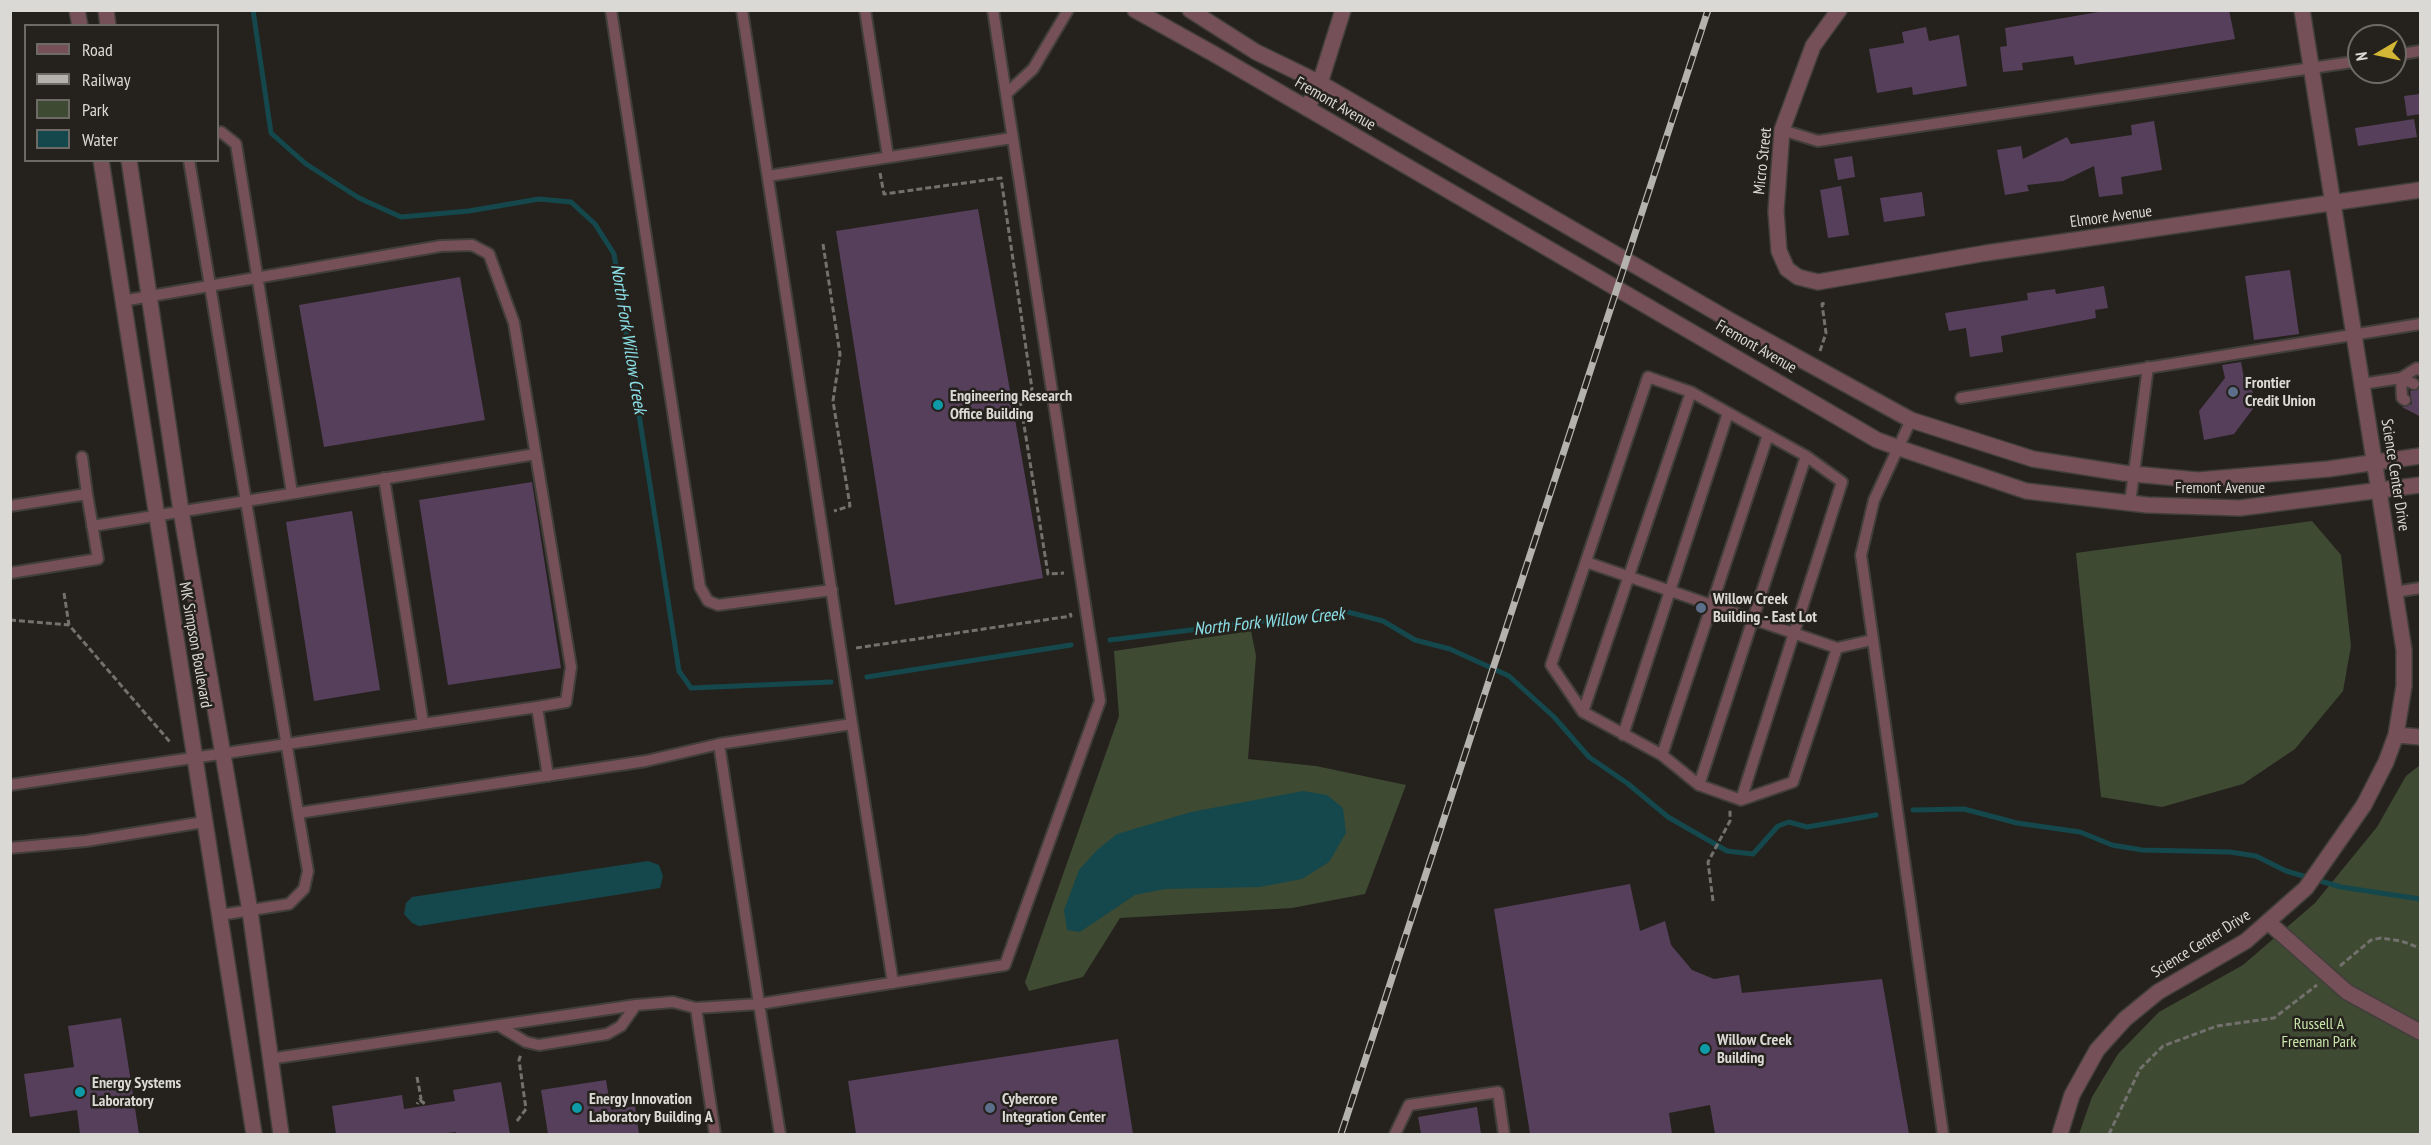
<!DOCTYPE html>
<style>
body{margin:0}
#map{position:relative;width:2431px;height:1145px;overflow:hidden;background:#25221d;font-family:"PT Sans Narrow",sans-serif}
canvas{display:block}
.frame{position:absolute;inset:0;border:12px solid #dbd9d6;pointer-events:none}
.legend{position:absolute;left:24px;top:24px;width:195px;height:138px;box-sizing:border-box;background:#25221d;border:2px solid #6e6b67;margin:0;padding:8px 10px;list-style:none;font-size:18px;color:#dbd9d6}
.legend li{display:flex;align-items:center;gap:12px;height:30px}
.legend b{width:30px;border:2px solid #6e6b67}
.north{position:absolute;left:2347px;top:24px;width:60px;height:60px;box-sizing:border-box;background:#25221d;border:2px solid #6e6b67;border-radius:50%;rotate:261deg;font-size:16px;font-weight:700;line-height:24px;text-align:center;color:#dbd9d6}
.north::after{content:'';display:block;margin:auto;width:21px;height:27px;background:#d3b635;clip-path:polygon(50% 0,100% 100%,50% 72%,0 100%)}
</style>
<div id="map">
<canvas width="2431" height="1145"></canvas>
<div class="frame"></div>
<ul class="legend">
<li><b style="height:8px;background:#755059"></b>Road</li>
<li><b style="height:8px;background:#b4b2ae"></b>Railway</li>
<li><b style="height:16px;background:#3f4a33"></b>Park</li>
<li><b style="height:16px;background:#14484c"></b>Water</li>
</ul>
<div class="north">N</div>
</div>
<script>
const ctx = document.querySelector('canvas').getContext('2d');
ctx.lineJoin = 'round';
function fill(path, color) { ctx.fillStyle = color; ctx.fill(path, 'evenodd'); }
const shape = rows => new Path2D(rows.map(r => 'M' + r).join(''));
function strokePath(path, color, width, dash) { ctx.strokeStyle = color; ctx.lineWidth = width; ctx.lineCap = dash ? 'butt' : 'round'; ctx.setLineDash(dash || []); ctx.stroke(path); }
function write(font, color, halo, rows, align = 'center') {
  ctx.font = font + ' "PT Sans Narrow",sans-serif'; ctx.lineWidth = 5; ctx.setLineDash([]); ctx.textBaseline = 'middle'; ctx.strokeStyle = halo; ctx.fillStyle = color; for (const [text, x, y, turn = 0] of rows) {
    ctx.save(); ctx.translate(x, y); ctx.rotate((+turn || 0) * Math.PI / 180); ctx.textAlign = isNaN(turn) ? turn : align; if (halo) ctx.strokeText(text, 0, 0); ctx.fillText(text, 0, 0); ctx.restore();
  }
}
fill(shape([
 [2312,521,2341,555,2351,646,2343,691,2295,749,2243,784,2162,807,2101,797,2076,553],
 [1251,631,1256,656,1248,759,1316,766,1406,785,1365,894,1292,908,1120,918,1083,977,1029,991,1025,982,1119,716,1114,651],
 [2420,765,2420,1134,2079,1134,2092,1097,2118,1054,2159,1012,2243,965,2315,903,2377,827,2406,776]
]), '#3f4a33');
fill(shape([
 [1303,791,1327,795,1343,808,1346,833,1329,862,1302,879,1260,887,1165,889,1135,895,1080,932,1067,930,1064,910,1079,870,1097,850,1117,834,1191,812],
 [648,861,659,865,663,876,660,888,419,926,412,923,404,914,406,903,412,897]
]), '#14484c');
strokePath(shape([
 [253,10,271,133,306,164,359,198,401,217,469,211,539,199,571,202,595,224,614,254,679,671,691,688,831,682],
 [1110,640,1344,611,1383,621,1415,640,1450,649,1509,676,1554,717,1589,757,1627,783,1668,817,1727,851,1753,854,1778,826,1789,822,1807,827,1876,815],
 [867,677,1071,645],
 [1913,810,1964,809,2017,823,2080,832,2112,845,2142,850,2230,852,2256,856,2286,871,2341,887,2420,899]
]), '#14484c', 5);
fill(shape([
 [2110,10,2229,10,2235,39,2075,65,2073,56,2022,63,2023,70,2003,72,2000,47,2007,46,2005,28],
 [1926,27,1929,41,1959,35,1967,86,1913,95,1912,87,1877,93,1869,49,1904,43,1902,32],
 [2419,94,2421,114,2407,116,2404,96],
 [2414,119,2417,137,2358,146,2355,128],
 [2154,121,2162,170,2121,177,2123,194,2099,197,2094,166,2063,181,2027,185,2029,191,2005,195,1997,150,2021,146,2023,159,2067,137,2071,144,2132,135,2131,125],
 [1852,156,1855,177,1838,180,1834,159],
 [1841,186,1849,235,1828,238,1820,190],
 [1922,192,1925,216,1884,222,1880,198],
 [978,209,1043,578,895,605,836,231],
 [2290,270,2299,334,2254,340,2245,276],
 [460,277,485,420,324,447,299,305],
 [2104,286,2108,308,2095,310,2096,318,2001,336,2003,352,1970,357,1966,328,1949,331,1945,313,2028,300,2027,293,2055,289,2056,294],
 [2241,362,2244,378,2250,377,2255,406,2234,434,2204,440,2199,411,2225,378,2222,365],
 [2421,388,2421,417,2402,407,2412,404,2410,391],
 [532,482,561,668,448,685,419,500],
 [352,511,380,690,314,701,286,522],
 [1630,884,1640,931,1665,921,1671,945,1692,970,1714,979,1739,975,1742,993,1882,979,1909,1134,1715,1134,1710,1105,1669,1113,1672,1134,1530,1134,1494,909],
 [121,1018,139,1134,80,1134,77,1110,30,1117,24,1074,74,1067,68,1026],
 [1118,1039,1133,1134,856,1134,848,1081],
 [606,1080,611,1110,635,1106,639,1134,548,1134,541,1090],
 [501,1082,510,1134,456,1134,456,1132,440,1134,336,1134,332,1106,402,1095,404,1109,455,1101,453,1090],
 [1477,1107,1481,1134,1421,1134,1418,1117]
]), '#563f5b');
const service = shape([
 [611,10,700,587,708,601,718,605,832,590],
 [742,10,852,724,719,744,759,1004,1005,965,1100,701,1006,94,1033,69,1068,10],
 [865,10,888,157],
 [993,10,1006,94],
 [2395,55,2420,51],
 [1782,130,1818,141,2359,61],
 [218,133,221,132,236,144,292,493],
 [189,160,298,813],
 [768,176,1012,138],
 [122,301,441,246,472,245,489,254,514,323,571,667,566,702,537,707],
 [2362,384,2401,378,2414,384],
 [1961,398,2420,324],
 [2405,400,2402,398,2401,378,2417,368,2420,370],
 [1911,420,1874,500,1861,555,1943,1134],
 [82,457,87,494],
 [384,478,423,723],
 [2130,503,2148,367],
 [10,506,87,494,98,559,10,573],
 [92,526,536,454],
 [1586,562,1837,648,1872,640],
 [2395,592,2420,588],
 [1583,712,1691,392],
 [852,724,893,983],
 [1623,735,1728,413],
 [1662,755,1768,435],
 [10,785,537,707,548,776],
 [1699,785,1806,456],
 [1741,800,1842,482,1806,456,1691,392,1648,377,1551,665,1583,712,1662,755,1699,785,1741,800,1793,782,1837,648],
 [10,848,86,841,204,822],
 [220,915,289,904,304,889,308,871,298,813,646,761,719,744],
 [696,1008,759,1004,780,1134],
 [501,1027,526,1042,539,1045,607,1034,621,1026,636,1005],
 [269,1059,636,1005,673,1002,696,1008,715,1134],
 [1395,1134,1409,1105,1498,1092,1504,1134]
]);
const minor = shape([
 [77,10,80,26],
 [106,10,108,26],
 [1839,10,1813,46,1782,130,1776,211,1779,251,1787,269,1798,277,1818,282,1986,253,2420,190],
 [1307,108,1320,83,1343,10],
 [101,160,254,1134],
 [129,160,181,511,250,911,281,1134],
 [2396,735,2420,737],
 [2268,922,2347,992,2420,1032],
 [2060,1134,2072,1095,2097,1050,2125,1019,2158,992,2246,941,2306,888,2364,805,2386,762,2396,735,2404,686,2404,650,2379,491]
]);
const tertiary = shape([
 [1135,10,1214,54,1877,440,1899,448,2026,491,2147,505,2240,508,2420,485],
 [1190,10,1256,52,1320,83,1731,321,1911,420,2033,459,2123,473,2198,480,2328,469,2420,456],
 [2302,10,2379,491]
]);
strokePath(service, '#423f3b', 14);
strokePath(minor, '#423f3b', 18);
strokePath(tertiary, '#423f3b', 18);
strokePath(shape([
 [880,173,884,194,1001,178,1032,389,1020,400,1048,574,1064,573],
 [823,244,840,354,833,401,850,506,834,511],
 [1820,351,1826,333,1822,304,1825,303],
 [64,593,69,625],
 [10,620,69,625,170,742],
 [856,648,1071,616,1070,613],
 [1713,901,1708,862,1730,821,1730,809],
 [2340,966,2371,940,2381,938,2401,941,2420,948],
 [417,1077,421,1098,417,1104],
 [420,1100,425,1104],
 [517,1121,526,1109,519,1060,521,1054],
 [2109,1134,2140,1069,2163,1046,2217,1026,2274,1018,2317,985]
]), '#73716d', 3, [6, 3]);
strokePath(service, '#755059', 10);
strokePath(minor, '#755059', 15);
strokePath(tertiary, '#755059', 15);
const rail = shape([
 [1341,1134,1708,10]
]);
strokePath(rail, '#b4b2ae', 7);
strokePath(rail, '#25221d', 4.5, [14]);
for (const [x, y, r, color] of [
 [2233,392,6,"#5c6f8a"],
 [938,405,6,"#0f9aa8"],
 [1701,608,6,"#5c6f8a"],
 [1705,1049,6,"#0f9aa8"],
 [80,1092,6,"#0f9aa8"],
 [577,1108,6,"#0f9aa8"],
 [990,1108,6,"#5c6f8a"]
]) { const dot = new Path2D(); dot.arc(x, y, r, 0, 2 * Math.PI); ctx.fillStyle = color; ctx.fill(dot); strokePath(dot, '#25221d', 2); }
write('16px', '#dbd9d6', '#25221d', [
 ["Fremont Avenue",1335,104,30],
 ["Micro Street",1763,161,-84],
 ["Elmore Avenue",2111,217,-8],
 ["Fremont Avenue",1756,347,30],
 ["Science Center Drive",2395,475,81],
 ["Fremont Avenue",2220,488],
 ["MK Simpson Boulevard",195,645,80],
 ["Science Center Drive",2201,944,-32]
]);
write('bold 16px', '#dbd9d6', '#25221d', [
 ["Frontier",2245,383],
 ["Credit Union",2245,401],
 ["Engineering Research",950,396],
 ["Office Building",950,414],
 ["Willow Creek",1713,599],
 ["Building - East Lot",1713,617],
 ["Willow Creek",1717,1040],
 ["Building",1717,1058],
 ["Energy Systems",92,1083],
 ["Laboratory",92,1101],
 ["Energy Innovation",589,1099],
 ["Laboratory Building A",589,1117],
 ["Cybercore",1002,1099],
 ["Integration Center",1002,1117]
], 'left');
write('16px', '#c9e5aa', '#25221d', [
 ["Russell A",2319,1024],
 ["Freeman Park",2319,1042]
]);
write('italic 18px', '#8be0e8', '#25221d', [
 ["North Fork Willow Creek",628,339,81],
 ["North Fork Willow Creek",1269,622,-6]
]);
</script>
